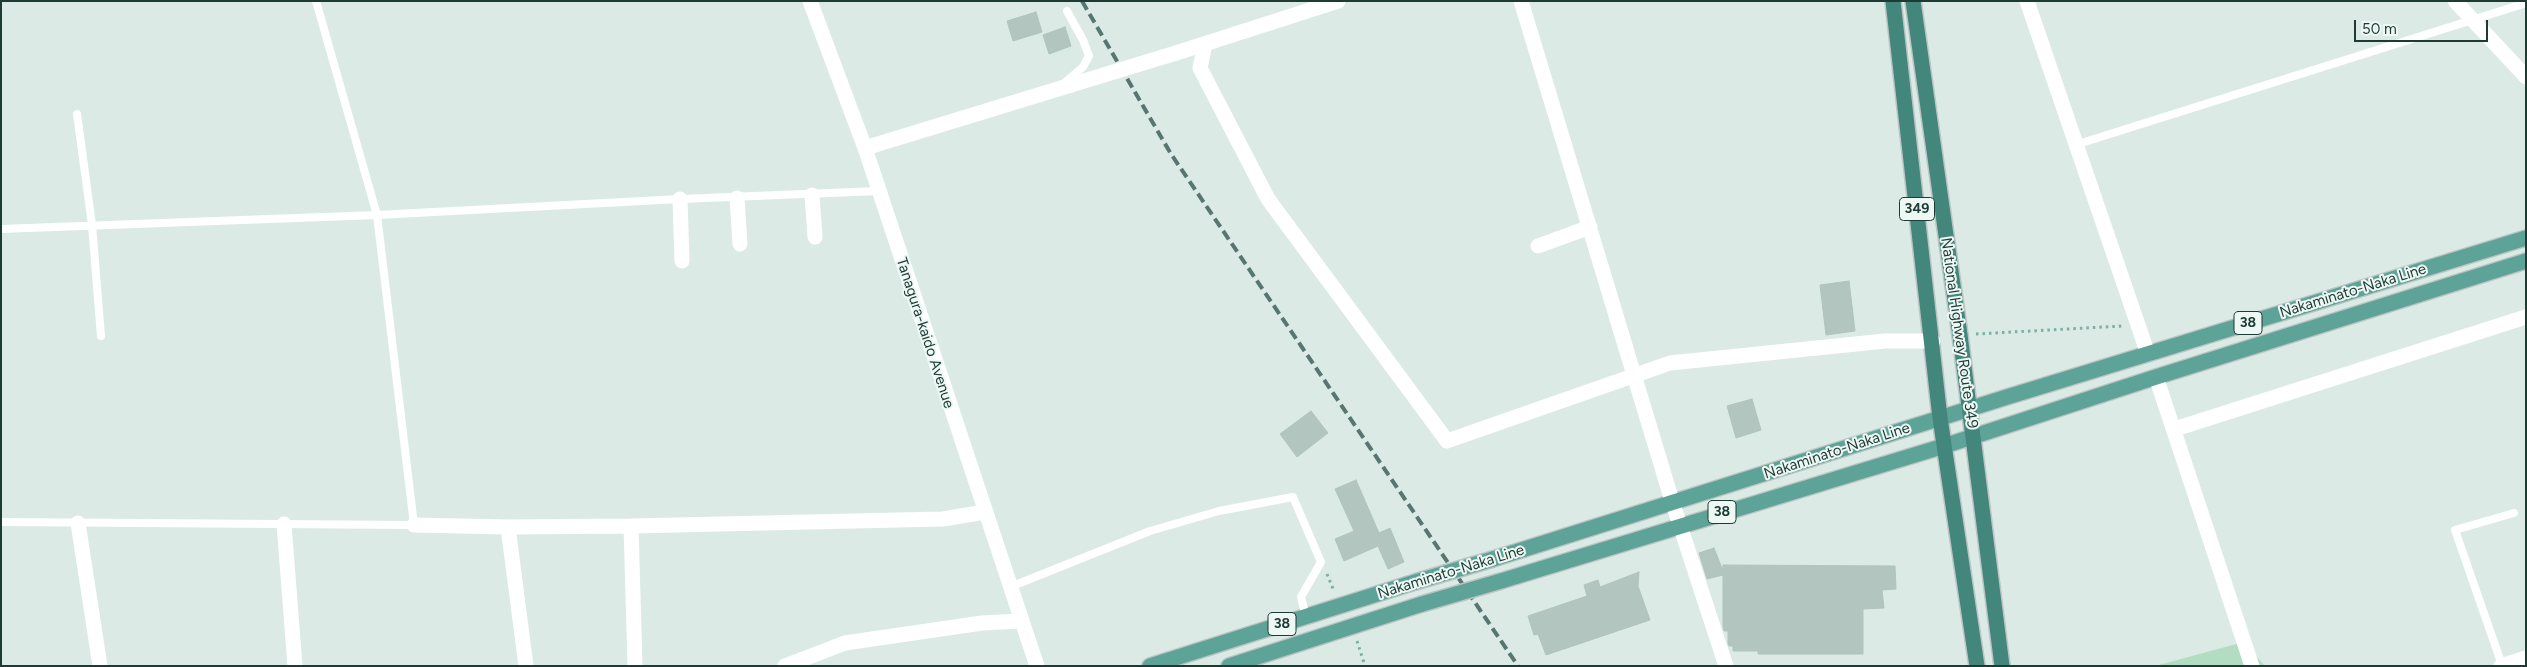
<!DOCTYPE html>
<style>
body{margin:0}
#map{position:relative;width:2527px;height:667px;overflow:hidden;background:#dceae5;font-family:Figtree,sans-serif}
canvas{display:block}
.frame{position:absolute;inset:0;border:2px solid #1d3a35;pointer-events:none}
.scale{position:absolute;left:2354px;top:20px;width:134px;height:22px;box-sizing:border-box;border:2px solid #1d3a35;border-top:0;padding-left:6px;font-size:15px;line-height:18px;white-space:nowrap;color:#1d3a35;-webkit-text-stroke:4px #edf7f3;paint-order:stroke}
</style>
<div id="map">
<canvas width="2527" height="667"></canvas>
<div class="frame"></div>
<div class="scale">50 m</div>
</div>
<script>
const ctx = document.querySelector('canvas').getContext('2d');
ctx.lineJoin = 'round';
function fill(path, color) { ctx.fillStyle = color; ctx.fill(path, 'evenodd'); }
const shape = rows => new Path2D(rows.map(r => 'M' + r).join(''));
function strokePath(path, color, width, dash) { ctx.strokeStyle = color; ctx.lineWidth = width; ctx.lineCap = dash ? 'butt' : 'round'; ctx.setLineDash(dash || []); ctx.stroke(path); }
function write(font, color, halo, rows, align = 'center') {
  ctx.font = font + ' Figtree,sans-serif'; ctx.lineWidth = 4; ctx.setLineDash([]); ctx.textBaseline = 'middle'; ctx.strokeStyle = halo; ctx.fillStyle = color; for (const [text, x, y, turn = 0] of rows) {
    ctx.save(); ctx.translate(x, y); ctx.rotate((+turn || 0) * Math.PI / 180); ctx.textAlign = isNaN(turn) ? turn : align; if (halo) ctx.strokeText(text, 0, 0); ctx.fillText(text, 0, 0); ctx.restore();
  }
}
fill(shape([
 [2240,643,2249,648,2265,666,2155,666]
]), '#b3ddc3');
const building = shape([
 [1036,12,1042,32,1013,41,1007,21,1036,12],
 [1065,27,1071,46,1049,54,1043,35,1065,27],
 [1849,281,1855,331,1826,335,1820,285,1849,281],
 [1752,399,1761,430,1736,438,1727,406,1752,399],
 [1311,411,1328,433,1297,457,1280,434,1311,411],
 [1356,480,1379,533,1390,528,1404,562,1388,569,1378,546,1344,561,1335,539,1354,531,1335,489,1356,480],
 [1714,548,1723,571,1723,565,1895,566,1896,589,1882,590,1884,608,1863,609,1863,654,1758,654,1758,651,1733,651,1733,646,1729,646,1728,643,1728,631,1724,631,1723,626,1723,575,1707,579,1699,553,1714,548],
 [1639,572,1638,586,1650,620,1546,655,1538,634,1534,635,1528,616,1587,596,1584,585,1598,580,1600,587,1639,572]
]);
fill(building, '#b2c5bf');
strokePath(building, '#afc4bd', 1);
const primary = shape([
 [1493,559,2007,397,2526,238],
 [1501,581,1944,446,2156,377,2526,261],
 [1150,666,1415,582],
 [1229,666,1422,604]
]);
const trunk = shape([
 [1893,1,1940,418,1977,666],
 [1913,1,1960,335,2002,666]
]);
strokePath(primary, '#bbc4c2', 18);
strokePath(trunk, '#bbc4c2', 18);
strokePath(shape([
 [1976,334,2122,326],
 [1327,574,1334,591],
 [1357,641,1365,666]
]), '#7ab0a5', 3, [2.5, 4]);
strokePath(shape([
 [1063,84,1083,67,1089,56,1083,40,1067,11],
 [77,114,92,225,101,336],
 [2075,145,2526,3],
 [1,229,377,215,680,199,879,191],
 [1,522,414,525,377,215,316,1],
 [1010,587,1150,531,1219,511,1293,497,1321,562,1301,597,1306,617],
 [2502,665,2455,530,2514,513]
]), '#fff', 8);
strokePath(shape([
 [1521,1,1673,504,1726,666],
 [2027,1,2148,354],
 [1205,44,1200,68,1268,199,1447,441,1670,363,1885,341,1933,341],
 [812,195,815,237],
 [737,198,740,244],
 [680,199,682,261],
 [1538,246,1590,227],
 [2156,377,2252,666],
 [2175,429,2526,317],
 [78,523,100,666],
 [284,524,295,666],
 [414,525,508,527,631,526,943,519,985,512],
 [631,526,635,666],
 [508,527,526,666],
 [785,666,845,643,982,623,1021,621],
 [2501,666,2526,658]
]), '#fff', 15);
strokePath(shape([
 [810,1,865,148,1037,666],
 [2455,1,2526,77],
 [1176,53,1338,1],
 [865,148,1071,85]
]), '#fff', 15);
strokePath(primary, '#5da398', 15);
strokePath(trunk, '#42867c', 15);
strokePath(shape([
 [1082,1,1171,154,1518,666]
]), '#577671', 4, [10, 5]);
const primaryBridge = shape([
 [1415,582,1493,559],
 [1422,604,1501,581]
]);
strokePath(primaryBridge, '#bbc4c2', 18, []);
strokePath(shape([
 [1071,85,1176,53]
]), '#fff', 15);
strokePath(primaryBridge, '#5da398', 15);
for (const [x, y, w] of [
 [1917,209,35],
 [2248,323,28],
 [1722,512,28],
 [1282,624,28]
]) { const box = new Path2D(); box.roundRect(x - w / 2, y - 11.5, w, 23, 4); ctx.fillStyle = '#edf7f3'; ctx.fill(box); strokePath(box, '#1d3a35', 1); }
write('bold 14px', '#1d3a35', null, [
 ["349",1917,209],
 ["38",2248,323],
 ["38",1722,512],
 ["38",1282,624]
]);
write('15px', '#1d3a35', '#edf7f3', [
 ["Nakaminato-Naka Line",2353,291,-17],
 ["Tanagura-kaido Avenue",925,333,72],
 ["National Highway Route 349",1959,333,82],
 ["Nakaminato-Naka Line",1837,451,-18],
 ["Nakaminato-Naka Line",1451,572,-17]
]);
</script>
